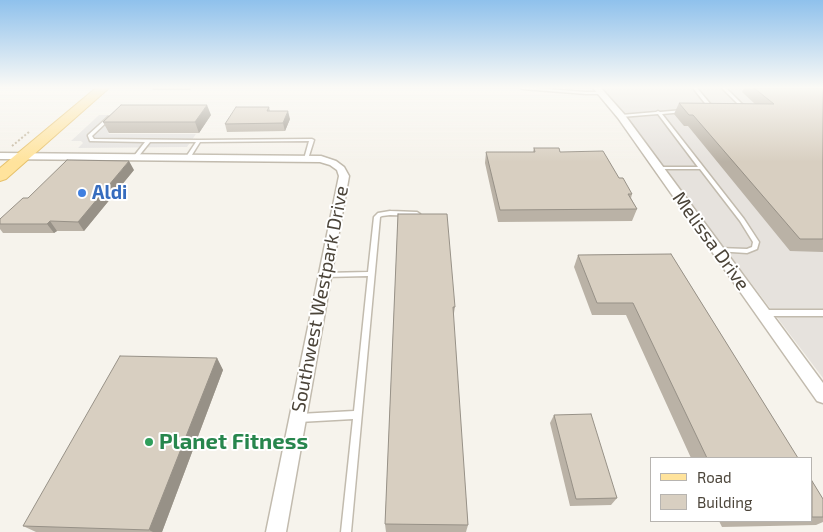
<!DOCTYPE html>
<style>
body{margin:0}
#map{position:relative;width:823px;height:532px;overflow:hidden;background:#f6f3ec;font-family:"Exo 2",sans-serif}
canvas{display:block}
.legend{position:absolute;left:650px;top:457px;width:162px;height:65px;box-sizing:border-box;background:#fff;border:1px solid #b7b4b0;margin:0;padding:6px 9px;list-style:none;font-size:15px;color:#4b4439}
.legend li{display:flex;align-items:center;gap:10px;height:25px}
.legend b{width:25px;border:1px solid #b7b4b0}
</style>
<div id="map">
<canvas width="823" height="532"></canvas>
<ul class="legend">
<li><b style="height:6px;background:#ffe39c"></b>Road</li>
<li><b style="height:14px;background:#d8cfc1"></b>Building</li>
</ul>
</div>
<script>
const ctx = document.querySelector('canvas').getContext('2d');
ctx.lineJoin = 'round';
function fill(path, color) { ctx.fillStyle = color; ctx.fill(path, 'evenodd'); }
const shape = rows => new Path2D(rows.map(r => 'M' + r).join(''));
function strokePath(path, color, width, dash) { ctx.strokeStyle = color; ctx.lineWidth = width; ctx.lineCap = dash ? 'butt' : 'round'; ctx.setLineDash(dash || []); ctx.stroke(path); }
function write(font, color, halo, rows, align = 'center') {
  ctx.font = font + ' "Exo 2",sans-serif'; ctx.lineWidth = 4; ctx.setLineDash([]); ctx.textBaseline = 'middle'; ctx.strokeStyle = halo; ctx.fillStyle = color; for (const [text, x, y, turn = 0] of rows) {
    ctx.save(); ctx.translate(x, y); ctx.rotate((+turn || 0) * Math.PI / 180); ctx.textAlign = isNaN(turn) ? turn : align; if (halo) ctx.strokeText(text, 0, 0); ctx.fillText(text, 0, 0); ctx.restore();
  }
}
fill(shape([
 [603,88,823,88,823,378]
]), '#e6e2dd');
fill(shape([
 [99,115,125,115,108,134,196,134,187,147,78,148,83,143,81,141,71,141]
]), '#e5e3e0');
const service = shape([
 [521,88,535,88,586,92,601,92,603,93,601,94,586,94,523,89,521,88],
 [693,88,697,88,712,106,712,108,707,109,707,107,708,107,693,88],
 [722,88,726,88,743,105,743,109,738,109,738,107,740,106,722,88],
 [683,110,684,110,684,112,662,114,744,219,759,242,757,249,747,253,716,251,715,250,716,249,718,248,747,249,752,247,753,242,740,221,700,169,657,169,657,167,698,167,658,114,621,117,619,116,621,115,656,112,658,111,660,112,683,110],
 [108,117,111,118,92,136,94,139,199,140,312,139,314,140,308,159,306,160,304,159,309,141,200,142,190,158,188,158,186,157,196,142,150,142,138,157,136,157,134,156,145,142,90,141,88,136,88,135,108,117],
 [390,211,417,212,420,214,417,216,390,215,382,216,380,217,351,532,341,532,353,419,299,422,296,421,295,418,296,415,299,414,354,411,368,276,325,277,322,275,325,273,368,272,374,217,378,213,390,211],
 [764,310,823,310,823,316,764,316,762,315,761,313,762,311,764,310]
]);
const minor = shape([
 [593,88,601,88,624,114,823,383,823,403,817,401,618,118,593,88],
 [0,153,321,156,336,161,344,167,349,176,286,532,266,532,339,176,337,170,330,165,320,162,0,159,0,153]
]);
const primary = shape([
 [96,88,109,88,6,179,0,181,0,168,96,88]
]);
strokePath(service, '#c2bbae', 3);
strokePath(minor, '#c2bbae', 3);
strokePath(primary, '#e6c16a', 2);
strokePath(shape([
 [12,146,29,132]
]), '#c4b79f', 2, [2, 2]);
fill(service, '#fff');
fill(minor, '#fff');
fill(primary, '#ffe39c');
fill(shape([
 [152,88,192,88,190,90,153,90],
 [744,88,823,88,823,252,790,251,688,126,684,126,674,114,679,103,755,104,742,92],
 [269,107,270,111,290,119,285,131,227,132,225,124],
 [211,115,199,133,109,133,103,122],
 [534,148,560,152,619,178,632,194,631,198,637,209,632,221,498,222,485,163,486,152,533,152],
 [134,170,84,231,57,231,54,233,3,233,0,229,0,219,28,198],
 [398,214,455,307,453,319,468,525,466,532,386,532,385,524],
 [671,254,798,458,691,458,626,315,592,315,574,267,578,255],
 [217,358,223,370,162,532,36,532,23,526],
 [554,415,617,498,611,505,570,506,550,423],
 [812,481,823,499,823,522,816,525,722,527,719,521,812,521]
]), '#bab2a6');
fill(shape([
 [207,105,211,115,199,133,195,122],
 [288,111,290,119,285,131,283,123],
 [129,161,134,170,84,231,78,222],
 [50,221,57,231,54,233,47,224],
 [217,358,223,370,162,532,153,532,149,530]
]), '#979187');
const building = shape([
 [754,88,823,88,823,239,800,239,693,115,689,115,679,103,774,104,754,88],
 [121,105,207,105,195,122,103,122,121,105],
 [236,107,269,107,267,111,288,111,283,123,225,124,236,107],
 [534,148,559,148,560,152,603,151,619,178,623,178,632,194,628,194,637,209,500,210,486,152,535,152,534,148],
 [67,160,129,161,78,222,50,221,47,224,0,224,0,219,23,198,28,198,67,160],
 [398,214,447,214,455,307,453,307,468,525,385,524,398,214],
 [671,254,798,458,707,458,633,303,597,303,578,255,671,254],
 [120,356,217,358,149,530,23,526,120,356],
 [591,414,617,498,576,499,554,415,591,414],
 [812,481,823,499,823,517,812,517,812,481]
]);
fill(building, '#d8cfc1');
strokePath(building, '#979187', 1);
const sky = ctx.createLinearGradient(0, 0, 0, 162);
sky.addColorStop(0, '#8fc1ec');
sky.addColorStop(0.54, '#fbfaf6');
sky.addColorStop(1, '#fbfaf600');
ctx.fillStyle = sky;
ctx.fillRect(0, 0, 823, 162);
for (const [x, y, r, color] of [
 [82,193,5,"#3f7fe0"],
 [149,442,5,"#2e9e5b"]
]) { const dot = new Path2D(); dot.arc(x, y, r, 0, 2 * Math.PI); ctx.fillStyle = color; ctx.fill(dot); strokePath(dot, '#fff', 2); }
write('bold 19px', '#366cbe', '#fff', [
 ["Aldi",92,193]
], 'left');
write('19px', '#4b4439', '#fff', [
 ["Melissa Drive",711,241,54],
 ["Southwest Westpark Drive",320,299,-79]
]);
write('bold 22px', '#27864d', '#fff', [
 ["Planet Fitness",159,442]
], 'left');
</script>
